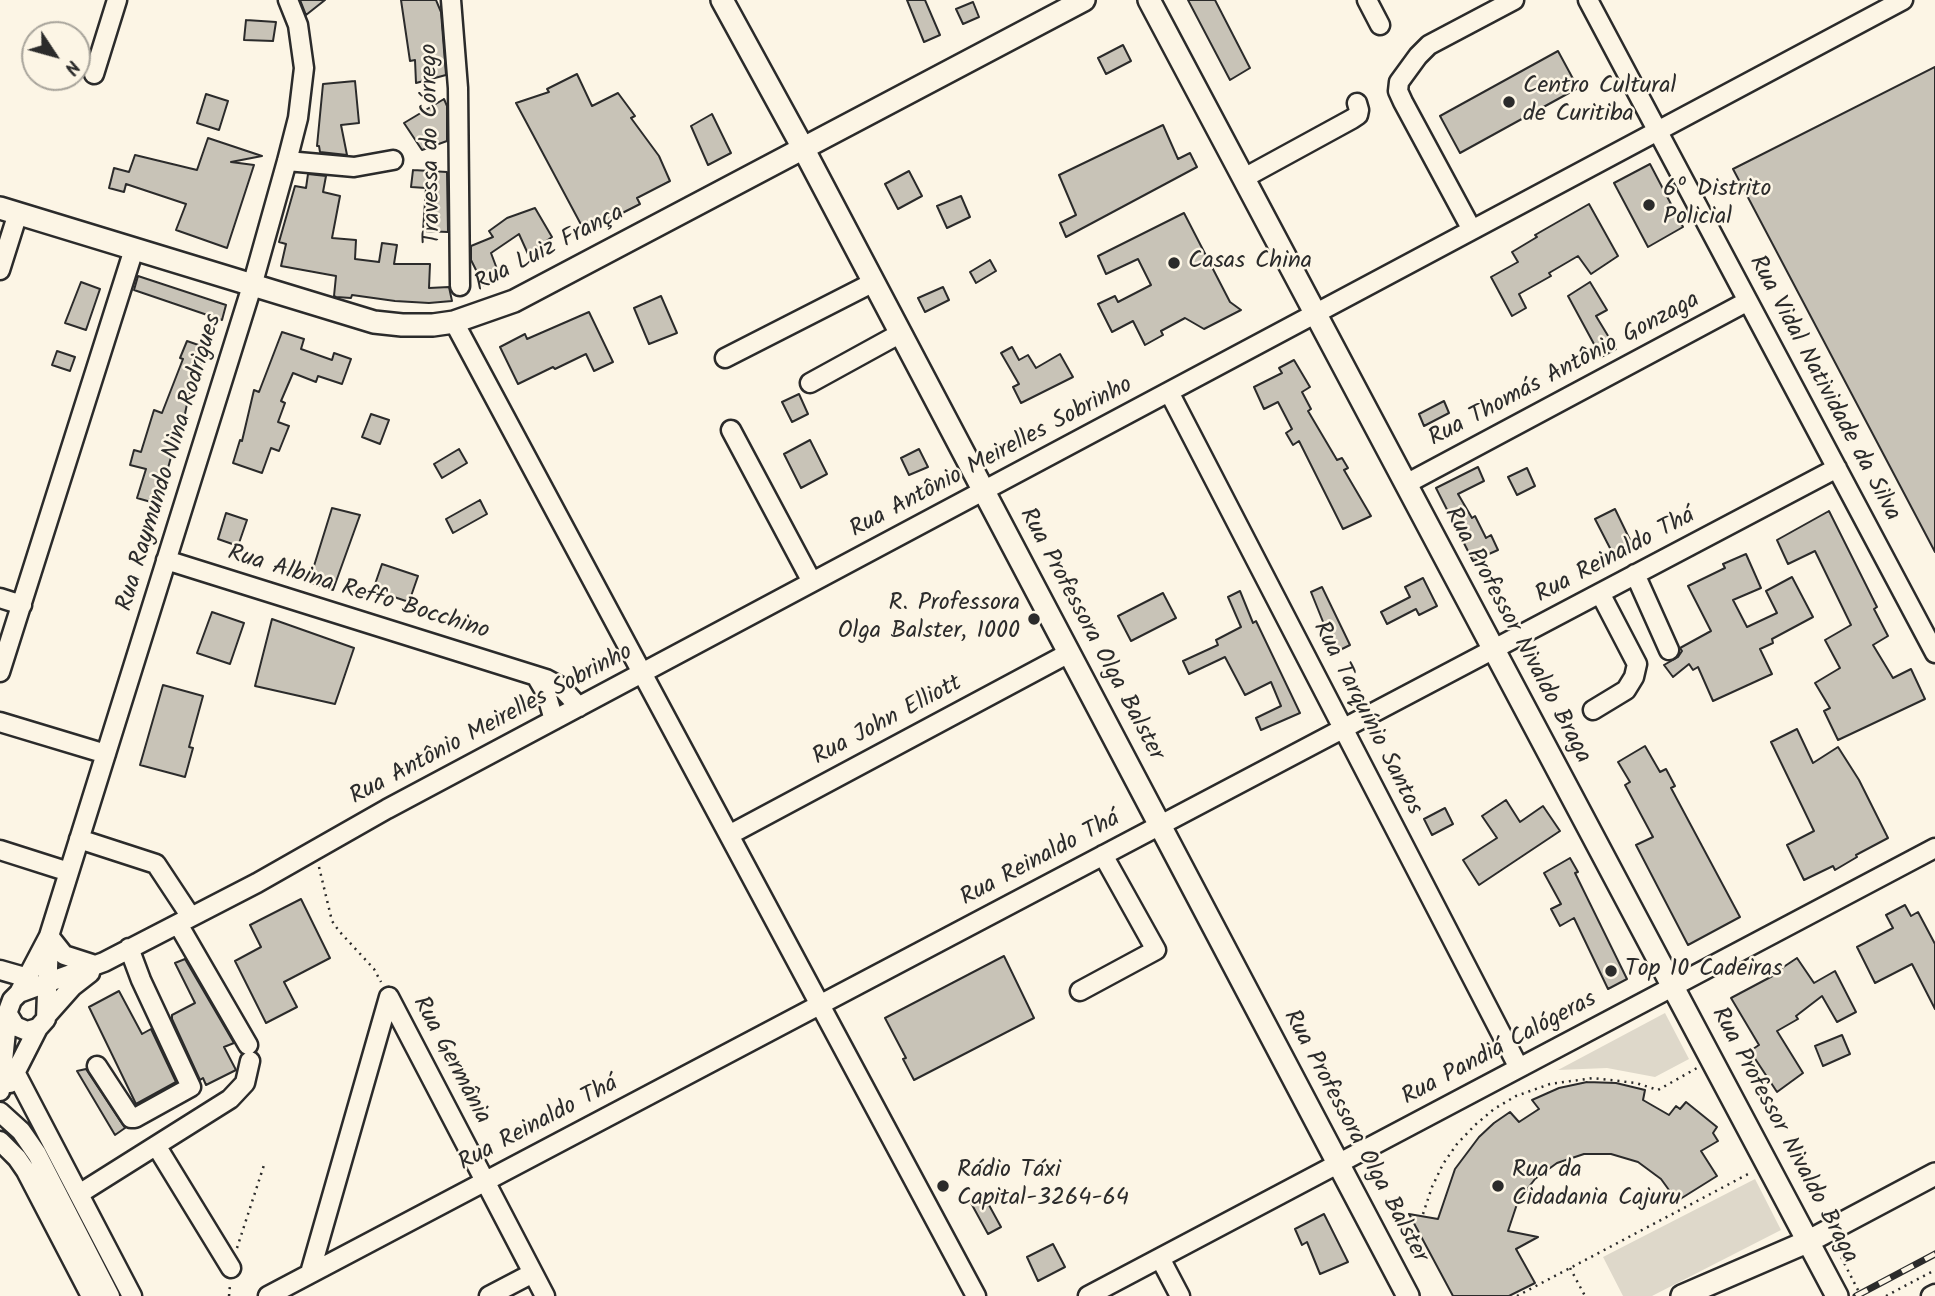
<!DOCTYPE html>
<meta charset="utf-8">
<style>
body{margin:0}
#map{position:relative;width:1935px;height:1296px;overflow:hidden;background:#fcf5e5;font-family:Kalam,sans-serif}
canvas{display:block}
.north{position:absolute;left:21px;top:21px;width:70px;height:70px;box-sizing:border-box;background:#fcf5e5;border:2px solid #a8a49b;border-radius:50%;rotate:126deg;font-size:19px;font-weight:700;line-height:28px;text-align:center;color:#2b2b2b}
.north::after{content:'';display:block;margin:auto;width:24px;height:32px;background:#2b2b2b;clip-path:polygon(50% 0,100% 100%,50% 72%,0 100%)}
</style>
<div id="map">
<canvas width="1935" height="1296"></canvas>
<div class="north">N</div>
</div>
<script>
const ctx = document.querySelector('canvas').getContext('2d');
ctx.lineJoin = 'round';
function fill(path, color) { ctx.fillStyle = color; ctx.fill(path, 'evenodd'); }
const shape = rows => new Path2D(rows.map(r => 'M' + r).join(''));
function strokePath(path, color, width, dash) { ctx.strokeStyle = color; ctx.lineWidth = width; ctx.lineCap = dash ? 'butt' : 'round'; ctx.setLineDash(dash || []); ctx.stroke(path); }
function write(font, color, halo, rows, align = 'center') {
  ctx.font = font + ' Kalam,sans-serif'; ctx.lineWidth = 5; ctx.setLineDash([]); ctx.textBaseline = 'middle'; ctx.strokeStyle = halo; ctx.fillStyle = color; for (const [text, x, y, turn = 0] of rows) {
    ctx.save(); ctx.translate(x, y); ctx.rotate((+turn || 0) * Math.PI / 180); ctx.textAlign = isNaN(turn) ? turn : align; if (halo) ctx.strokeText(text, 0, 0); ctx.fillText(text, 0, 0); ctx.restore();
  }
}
fill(shape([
 [1665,1013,1689,1059,1655,1077,1607,1068,1558,1070],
 [1755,1179,1781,1230,1652,1296,1623,1296,1603,1257]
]), '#ded8ca');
const building = shape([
 [300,0,325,0,306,15,300,0],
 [401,0,436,0,441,12,446,75,416,83,415,60,410,61,401,0],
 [907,0,925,0,940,35,924,42,907,0],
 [1188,0,1215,0,1250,68,1230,80,1188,0],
 [973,2,979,17,963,24,956,9,973,2],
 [246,20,276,22,273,41,244,40,246,20],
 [1123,45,1131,61,1106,74,1098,58,1123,45],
 [1558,51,1578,88,1460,153,1440,116,1558,51],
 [1935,67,1935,552,1733,169,1935,67],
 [577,74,592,106,618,93,635,116,631,118,659,156,670,181,637,198,640,204,585,232,516,103,549,92,547,89,577,74],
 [355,81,359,123,341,125,347,155,320,152,319,146,317,146,323,84,355,81],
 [206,94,228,101,219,130,197,123,206,94],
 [444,99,447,106,447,141,422,150,404,123,444,99],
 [712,114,731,153,708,165,691,126,712,114],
 [1163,125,1178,159,1190,153,1197,167,1066,237,1060,223,1076,215,1059,175,1163,125],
 [208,138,262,156,231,162,254,165,227,248,176,230,186,204,126,184,124,192,109,188,114,168,129,172,135,155,197,170,208,138],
 [1650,164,1683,227,1648,247,1614,183,1650,164],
 [413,170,447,172,448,232,423,231,426,188,411,187,413,170],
 [909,171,922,196,898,209,885,184,909,171],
 [308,174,326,176,323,192,340,196,332,238,356,240,355,259,379,262,382,243,397,245,394,264,430,264,429,288,449,287,452,301,429,303,395,301,352,295,351,298,336,297,334,296,336,276,281,266,286,244,279,242,295,186,306,188,308,174],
 [961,196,970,217,947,228,937,206,961,196],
 [1589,204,1618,256,1591,274,1578,256,1549,273,1551,276,1519,294,1526,308,1512,316,1491,277,1518,262,1512,252,1537,237,1535,235,1589,204],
 [535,208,552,237,528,254,519,234,491,253,500,277,484,286,471,260,471,246,493,237,489,231,507,218,535,208],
 [1184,213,1230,302,1241,310,1204,329,1185,318,1161,331,1163,335,1145,345,1133,321,1112,332,1098,304,1115,296,1118,302,1151,285,1138,259,1106,274,1098,256,1184,213],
 [990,260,996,271,976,283,970,272,990,260],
 [138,276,226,305,222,320,134,290,138,276],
 [81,282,100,289,86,330,65,323,81,282],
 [1590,282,1607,310,1596,316,1616,349,1601,357,1568,296,1590,282],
 [943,287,949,300,925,312,918,298,943,287],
 [661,296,677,333,649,344,634,308,661,296],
 [589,312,613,362,594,371,586,354,555,369,553,367,518,384,500,347,525,334,527,339,589,312],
 [282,332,304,339,301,349,332,360,334,353,351,359,342,384,318,376,316,382,293,373,281,401,285,403,278,422,289,426,279,451,271,448,262,473,233,463,240,440,242,441,254,390,259,392,282,332],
 [187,341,207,348,189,394,184,419,180,433,178,432,158,504,137,498,146,469,130,465,134,450,141,452,154,410,162,413,183,359,180,358,187,341],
 [1012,347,1019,360,1028,355,1036,368,1060,354,1073,377,1021,403,1013,387,1019,384,1001,353,1012,347],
 [57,351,75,357,70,371,52,365,57,351],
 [1294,360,1310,387,1302,392,1311,409,1308,411,1337,460,1342,458,1348,468,1344,470,1371,516,1343,529,1299,441,1293,445,1286,433,1292,429,1278,402,1264,409,1254,387,1282,373,1279,368,1294,360],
 [799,394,808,414,792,422,782,402,799,394],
 [1444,401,1449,413,1424,426,1419,414,1444,401],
 [371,414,389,420,380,444,362,437,371,414],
 [810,440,827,474,801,488,784,454,810,440],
 [459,449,467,463,442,478,434,464,459,449],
 [919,449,928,467,909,475,901,458,919,449],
 [1478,467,1484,481,1458,494,1472,518,1475,516,1486,538,1491,535,1498,550,1473,561,1436,488,1478,467],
 [1527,468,1535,486,1517,495,1508,477,1527,468],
 [480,500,487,514,453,533,446,519,480,500],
 [332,508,360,515,333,590,309,582,332,508],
 [1615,509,1631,542,1612,552,1595,519,1615,509],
 [1829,511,1877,607,1874,609,1888,636,1873,645,1893,678,1911,669,1925,699,1838,740,1824,711,1830,708,1815,683,1840,668,1825,640,1851,625,1815,551,1788,564,1777,540,1829,511],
 [226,513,247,520,238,546,218,539,226,513],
 [1746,554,1761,588,1733,600,1747,627,1777,613,1766,591,1792,577,1813,617,1772,639,1773,643,1760,649,1772,674,1713,701,1698,667,1693,670,1689,664,1673,677,1664,665,1678,657,1682,651,1680,648,1711,631,1688,586,1725,568,1723,564,1746,554],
 [382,564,418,576,409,602,373,590,382,564],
 [1423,578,1437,606,1419,615,1416,609,1387,624,1381,612,1410,597,1405,587,1423,578],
 [1322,587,1350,645,1338,651,1332,638,1330,639,1311,592,1322,587],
 [1240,591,1253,623,1256,621,1300,713,1261,730,1256,718,1281,706,1271,682,1245,695,1225,657,1189,674,1183,661,1218,645,1216,640,1241,627,1228,597,1240,591],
 [1163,593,1176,618,1131,641,1118,616,1163,593],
 [212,612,244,623,230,664,197,653,212,612],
 [272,619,354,648,335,704,255,686,272,619],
 [163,685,203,696,189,747,193,748,185,777,140,765,163,685],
 [1797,729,1813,763,1838,747,1859,780,1888,838,1856,855,1857,857,1835,870,1833,866,1804,880,1787,845,1814,831,1771,742,1797,729],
 [1645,746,1660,772,1666,769,1675,786,1671,788,1740,917,1688,945,1636,845,1653,837,1625,785,1630,782,1618,762,1645,746],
 [1506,800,1520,822,1543,806,1560,831,1479,885,1463,860,1497,838,1482,816,1506,800],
 [1445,808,1453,824,1432,835,1424,819,1445,808],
 [1570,858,1578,872,1575,873,1627,979,1608,989,1574,918,1560,926,1551,909,1561,904,1544,873,1570,858],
 [301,899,330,958,284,982,297,1007,266,1023,235,961,261,947,250,925,301,899],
 [1905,905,1911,916,1918,912,1935,944,1935,1009,1912,964,1875,983,1857,947,1893,928,1886,915,1905,905],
 [1004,956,1034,1018,914,1080,903,1059,906,1058,885,1018,1004,956],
 [1797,958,1814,983,1835,971,1856,1012,1837,1022,1822,996,1796,1016,1798,1019,1777,1031,1803,1073,1777,1092,1750,1051,1759,1045,1731,998,1780,972,1779,970,1797,958],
 [185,959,234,1043,224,1047,236,1070,206,1085,203,1078,200,1080,172,1019,172,1015,195,1003,175,963,185,959],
 [119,991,142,1034,151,1029,176,1082,136,1104,89,1007,119,991],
 [1842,1035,1850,1054,1823,1066,1815,1046,1842,1035],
 [86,1069,125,1128,115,1135,77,1071,86,1069],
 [1587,1082,1616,1083,1645,1090,1643,1100,1669,1115,1676,1106,1680,1109,1686,1102,1717,1127,1713,1133,1718,1141,1701,1151,1717,1176,1677,1201,1661,1179,1638,1162,1611,1154,1584,1154,1557,1163,1535,1179,1518,1201,1508,1231,1538,1237,1516,1249,1535,1283,1509,1296,1453,1296,1409,1214,1438,1219,1455,1169,1479,1137,1494,1123,1510,1112,1519,1122,1539,1109,1532,1100,1559,1088,1587,1082],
 [984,1196,1001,1227,988,1234,971,1203,984,1196],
 [1324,1214,1348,1262,1320,1274,1307,1242,1302,1245,1295,1229,1324,1214],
 [1053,1244,1065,1267,1038,1281,1027,1257,1053,1244]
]);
fill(building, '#c8c3b7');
strokePath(building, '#2b2b2b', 2);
const minor = shape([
 [451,0,458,88,460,286],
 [1367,0,1380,25],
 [1588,0,1935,653],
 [94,74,117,0],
 [287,161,354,167,393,160],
 [1244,178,1352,119,1358,115,1359,110,1357,103],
 [1472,230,1403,102,1398,91,1399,82,1418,56,1429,45,1514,0],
 [0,270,18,213],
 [454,322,976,1296],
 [725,358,874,282],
 [810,383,901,333],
 [1169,392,1519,1068],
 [731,430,812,582],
 [1406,484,1748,301],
 [166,560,546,679,561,687,579,707],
 [1635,574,1669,650],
 [0,598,22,605],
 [0,672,134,249],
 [536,676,546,693,554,720],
 [1593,710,1626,690,1634,677,1637,664,1600,593],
 [0,722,106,754],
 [729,835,1069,653],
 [79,839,156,864,191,917],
 [0,850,69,872],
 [178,924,248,1045],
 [49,936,64,955,95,965],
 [0,970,28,978],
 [1080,991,1156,950,1103,855],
 [19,993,49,936,252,286,287,161,298,118,304,68,298,25,288,0],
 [389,997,545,1296],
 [48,1014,72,987,90,973],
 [9,1016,15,1026,27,1031,38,1028,46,1019,49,943],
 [97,1066,131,1118,135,1118,191,1087,141,980,129,948],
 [15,1072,132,1296],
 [10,1083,38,1028],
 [0,1091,8,1011,12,1000,19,993,104,962,257,883,387,809,1903,0],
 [0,1112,21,1131,37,1154,110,1296],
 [0,1141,17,1158,26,1171,91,1296],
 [157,1147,231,1268],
 [79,1194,230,1099,245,1083,250,1061],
 [1160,1258,1180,1296],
 [310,1273,389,997],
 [268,1296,1837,468],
 [489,1296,533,1273],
 [1088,1296,1935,848],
 [1931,1296,1935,1294]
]);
const major = shape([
 [722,0,803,148,1408,1296],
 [1149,0,1837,1296],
 [0,208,374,322,402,325,433,325,454,322,514,301,1084,0],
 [1682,1296,1809,1241,1935,1174]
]);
strokePath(minor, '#2b2b2b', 23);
strokePath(major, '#2b2b2b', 26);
strokePath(shape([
 [319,867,332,921,339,931,374,969,381,982],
 [1423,1214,1432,1187,1443,1164,1457,1144,1475,1125,1494,1109,1516,1096,1550,1084,1593,1078,1636,1083,1658,1090,1697,1068],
 [237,1248,265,1162],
 [1838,1251,1861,1296],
 [1570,1268,1585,1296],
 [229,1296,230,1285],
 [1517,1296,1752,1172],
 [1886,1296,1935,1270]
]), '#2b2b2b', 2.5, [2, 5]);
strokePath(minor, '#fcf5e5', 18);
strokePath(major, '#fcf5e5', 21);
const rail = shape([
 [1856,1296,1935,1254]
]);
strokePath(rail, '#2b2b2b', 7);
strokePath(rail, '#fcf5e5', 4.5, [13]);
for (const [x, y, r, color] of [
 [1509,102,7,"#2b2b2b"],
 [1649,205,7,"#2b2b2b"],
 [1174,263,7,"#2b2b2b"],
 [1034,619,7,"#2b2b2b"],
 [1611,971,7,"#2b2b2b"],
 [943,1186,7,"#2b2b2b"],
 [1498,1186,7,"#2b2b2b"]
]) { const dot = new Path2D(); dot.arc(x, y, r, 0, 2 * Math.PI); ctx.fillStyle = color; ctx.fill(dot); strokePath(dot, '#fcf5e5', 2.5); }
write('24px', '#2b2b2b', '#fcf5e5', [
 ["Centro Cultural",1523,88],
 ["de Curitiba",1523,116],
 ["6º Distrito",1663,191],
 ["Policial",1663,219],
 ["Casas China",1188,263],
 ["R. Professora",1020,605,"right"],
 ["Olga Balster, 1000",1020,633,"right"],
 ["Top 10 Cadeiras",1625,971],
 ["Rádio Táxi",957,1172],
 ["Capital-3264-64",957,1200],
 ["Rua da",1512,1172],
 ["Cidadania Cajuru",1512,1200]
], 'left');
write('24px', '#2b2b2b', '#fcf5e5', [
 ["Travessa do Córrego",433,144,-91],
 ["Rua Luiz França",550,250,-27],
 ["Rua Thomás Antônio Gonzaga",1565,371,-28],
 ["Rua Vidal Natividade da Silva",1823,389,62],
 ["Rua Antônio Meirelles Sobrinho",992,459,-28],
 ["Rua Raymundo Nina Rodrigues",171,463,-73],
 ["Rua Reinaldo Thá",1616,557,-28],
 ["Rua Albina Reffo Bocchino",358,594,17],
 ["Rua Professora Olga Balster",1090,635,62],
 ["Rua Professor Nivaldo Braga",1516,636,62],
 ["Rua Tarquínio Santos",1366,719,63],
 ["Rua John Elliott",888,722,-28],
 ["Rua Antônio Meirelles Sobrinho",492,726,-28],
 ["Rua Reinaldo Thá",1041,860,-28],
 ["Rua Pandiá Calógeras",1500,1050,-28],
 ["Rua Germânia",450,1061,62],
 ["Rua Reinaldo Thá",539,1125,-28],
 ["Rua Professor Nivaldo Braga",1783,1136,62],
 ["Rua Professora Olga Balster",1354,1137,62]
]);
</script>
